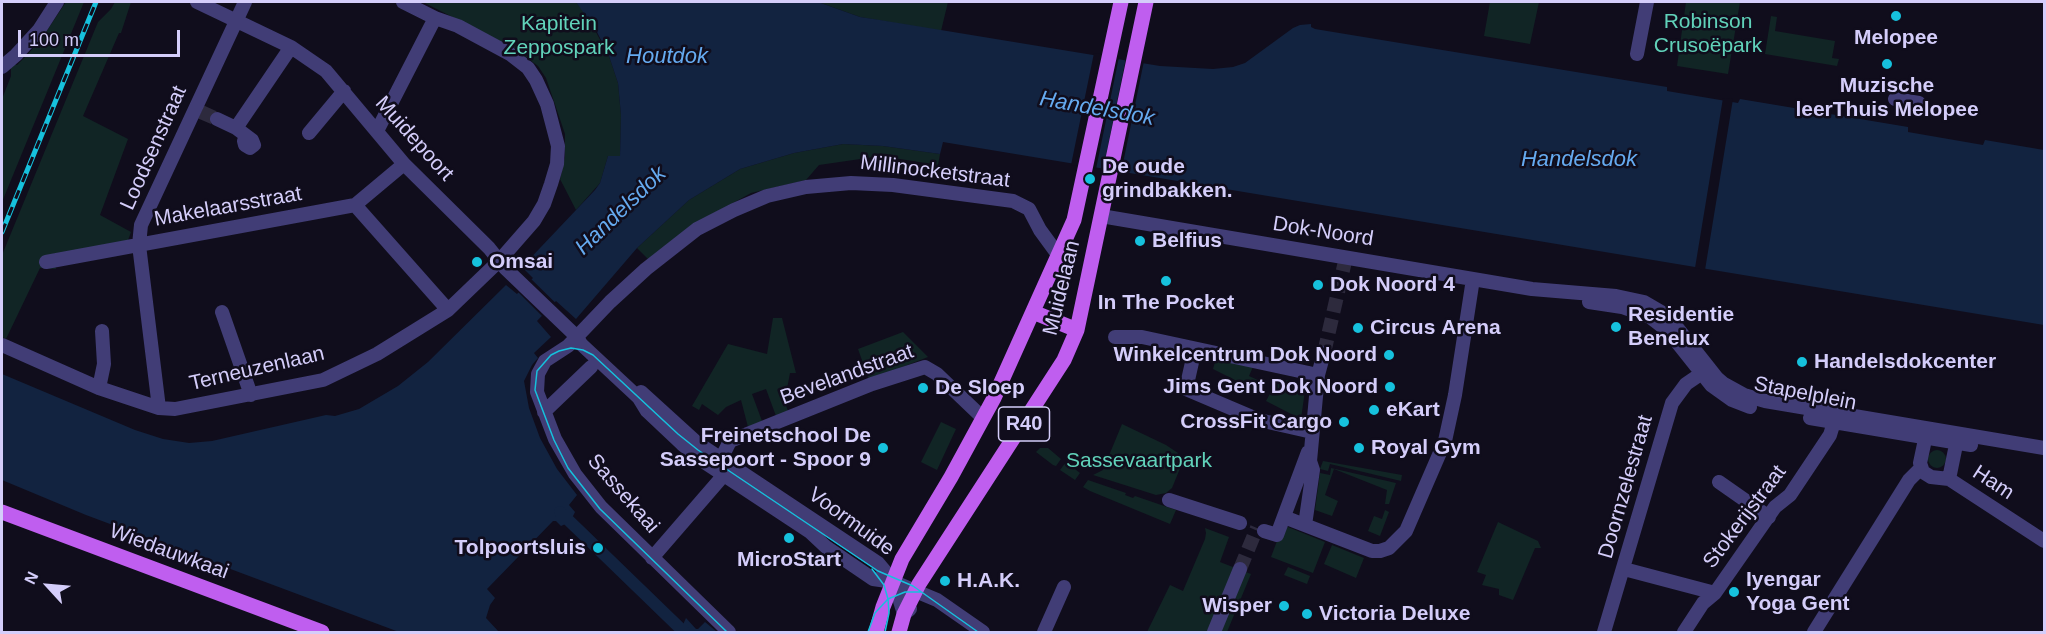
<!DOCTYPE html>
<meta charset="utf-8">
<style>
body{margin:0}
#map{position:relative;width:2046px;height:634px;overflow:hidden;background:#100d1c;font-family:Helvetica,sans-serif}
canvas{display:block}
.frame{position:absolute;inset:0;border:3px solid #d4cdfa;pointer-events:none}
.north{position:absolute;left:18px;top:556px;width:60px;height:60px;-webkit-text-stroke:4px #100d1c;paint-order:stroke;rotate:296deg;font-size:16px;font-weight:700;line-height:24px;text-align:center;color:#d4cdfa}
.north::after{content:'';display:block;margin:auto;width:21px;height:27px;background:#d4cdfa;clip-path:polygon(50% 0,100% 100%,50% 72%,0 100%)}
.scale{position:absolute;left:18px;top:30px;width:162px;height:27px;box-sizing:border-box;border:3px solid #d4cdfa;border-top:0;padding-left:8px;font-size:18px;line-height:21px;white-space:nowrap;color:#d4cdfa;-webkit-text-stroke:4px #100d1c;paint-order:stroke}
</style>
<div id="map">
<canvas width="2046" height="634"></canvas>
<div class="frame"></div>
<div class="north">N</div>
<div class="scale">100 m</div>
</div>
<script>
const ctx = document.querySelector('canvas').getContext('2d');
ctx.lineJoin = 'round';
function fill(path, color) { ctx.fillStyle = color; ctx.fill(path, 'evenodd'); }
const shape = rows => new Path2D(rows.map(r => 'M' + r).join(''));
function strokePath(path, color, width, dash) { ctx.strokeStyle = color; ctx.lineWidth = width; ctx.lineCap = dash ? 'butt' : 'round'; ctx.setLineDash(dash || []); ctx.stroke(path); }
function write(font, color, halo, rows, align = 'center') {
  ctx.font = font + ' Helvetica,sans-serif'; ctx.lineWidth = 5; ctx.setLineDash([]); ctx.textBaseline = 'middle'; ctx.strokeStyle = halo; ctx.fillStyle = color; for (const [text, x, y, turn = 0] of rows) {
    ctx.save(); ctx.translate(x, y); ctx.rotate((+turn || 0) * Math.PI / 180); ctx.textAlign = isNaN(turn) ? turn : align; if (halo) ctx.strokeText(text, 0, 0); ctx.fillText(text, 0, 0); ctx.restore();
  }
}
fill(shape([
 [66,2,84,2,2,202,2,99,11,76,11,65,13,63,17,65,28,54,44,35],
 [115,2,131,2,121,33,119,33,83,116,128,139,100,215,131,232,127,243,53,254,56,269,40,268,6,339,2,337,2,255,98,22,111,9],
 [423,2,576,2,586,14,609,56,618,83,621,115,620,157,608,156,600,183,576,210,560,179,565,157,565,134,546,78,538,66,515,49],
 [818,2,948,2,941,31,860,17],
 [1490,2,1539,2,1530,44,1484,36],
 [1686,2,1740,2,1728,74,1677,66],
 [1771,16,1777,17,1775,31,1835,41,1832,58,1839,59,1837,66,1765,54],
 [843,144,883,146,940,154,938,165,881,156,819,165,806,180,751,193,704,219,651,262,637,248,689,200,740,169,794,153],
 [773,318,782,318,796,373,790,373,786,394,780,395,782,400,784,400,788,411,776,416,766,389,752,394,762,421,748,427,741,400,726,407,718,415,702,404,699,410,692,406,728,344,767,354],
 [903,332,928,357,869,380,858,349],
 [1218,360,1253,367,1249,376,1260,381,1255,390,1213,369,1215,362],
 [1278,379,1306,383,1301,419,1266,401],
 [941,422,956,429,937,470,921,462],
 [1122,424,1166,445,1178,453,1181,466,1172,488,1166,493,1156,495,1093,475,1103,470],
 [1040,448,1048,448,1061,459,1056,466,1053,465,1036,452],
 '1928 459a9 9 0 1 1 18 0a9 9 0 1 1-18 0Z',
 [1323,461,1402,475,1401,481,1330,464,1328,471,1320,469],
 [1066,462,1080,473,1075,480,1060,470],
 [1331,468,1396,483,1389,504,1385,504,1387,490,1334,469,1325,495,1338,501,1332,516,1315,510,1320,473,1330,475],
 [1088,480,1126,493,1125,495,1133,498,1135,496,1176,510,1170,524,1090,491,1083,487],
 [1385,510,1389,512,1380,536,1368,531,1374,516,1382,519],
 [1498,522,1538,541,1541,548,1535,548,1513,600,1499,595,1499,589,1482,585,1486,575,1477,572],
 [1283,525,1325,542,1313,573,1271,557],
 [1205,528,1229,537,1220,562,1251,574,1227,632,1147,632,1170,585,1183,591,1205,539,1206,533],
 [1332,545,1364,558,1356,578,1324,564],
 [1288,567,1310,576,1307,584,1284,575]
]), '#112525');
fill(shape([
 [576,2,818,2,860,17,880,20,1160,66,1213,69,1233,67,1245,63,1293,28,1300,25,1311,24,1311,27,1315,29,1667,87,1667,91,1738,103,1740,99,1908,127,1908,132,1983,145,1985,140,2044,150,2044,325,943,142,940,154,883,146,843,144,794,153,740,169,689,200,637,248,576,319,556,301,537,321,551,337,534,353,538,358,532,365,524,381,529,408,540,438,557,469,577,495,569,505,575,512,570,522,561,526,556,521,553,521,487,589,495,598,490,605,486,618,499,632,399,632,86,515,2,480,2,374,135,430,163,439,189,443,212,441,326,415,335,416,359,409,398,386,428,362,506,285,517,294,533,278,522,267,595,190,600,183,608,156,620,156,621,115,618,83,609,56,597,32],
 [686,618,696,629,698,629,705,622,717,632,673,632,681,629]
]), '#122340');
fill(shape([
 [1094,53,1119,57,1096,169,1071,165],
 [1126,58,1144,61,1121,173,1103,170],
 [1723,98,1733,99,1705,270,1695,268],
 [524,273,525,273,575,322,556,305,544,318,512,286,517,290,529,278]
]), '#100d1c');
strokePath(shape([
 [560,512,684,632]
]), '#122340', 12);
strokePath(shape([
 [201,112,217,119],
 [1324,353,1346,257],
 [1240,569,1257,528]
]), '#2d2a3d', 14, [14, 7]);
strokePath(shape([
 [197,2,291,47,326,71,404,164,489,248,505,268,577,337,581,344,639,398,647,411,682,444,704,462,810,532,826,547,873,579,894,582,937,600,983,632],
 [1637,54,1647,2],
 [2,67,16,55,39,30,57,2],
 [1895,99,1919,103],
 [217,119,236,128,252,140,254,145,250,148,245,145,244,141,246,136],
 [236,128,291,47],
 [377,131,435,18],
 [309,133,344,91],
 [355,205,448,310],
 [1101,216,1532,289,1616,296,1644,302,1668,316,1717,378,1724,384,1744,395,1765,401,2044,448],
 [46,262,355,205,404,164],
 [1589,302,1622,307,1650,317,1668,331,1711,385,1732,400,1750,407],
 [222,312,251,395],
 [1115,337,1142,337,1318,375],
 [2,345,99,388,159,408,175,409,323,380,377,354,448,310,499,261,534,221,544,204,551,184,557,164,558,146,547,104,536,80,528,68,510,54,458,26,435,18,403,2],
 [1195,349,1186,389,1259,420,1312,432],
 [99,388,104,364,102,331],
 [641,392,696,442,878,563,894,582,904,614,910,609],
 [159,408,139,245,141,225,245,2],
 [544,412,591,367],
 [1810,418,1971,445],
 [1927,430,1920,463,1923,472,1931,477,1949,479,2044,541],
 [721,459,730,441,872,384,925,367,937,374,983,418],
 [1949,479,1958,435],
 [1719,482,1769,517],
 [1169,500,1240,523],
 [1284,517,1372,551,1380,551,1389,548,1406,531,1445,441,1455,395,1473,279],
 [1305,525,1313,470,1310,461,1318,375,1324,353],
 [1264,531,1277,535,1308,452],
 [652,558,729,469],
 [1624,569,1715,593],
 [729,632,601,507,575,474,555,439,537,392,538,374,545,361,568,346,610,302,646,269,697,229,734,210,767,196,806,187,851,183,893,185,1013,201,1029,209,1040,230,1059,256],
 [1044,632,1064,587],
 [1214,632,1240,569],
 [1604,632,1672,403,1686,384,1708,369],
 [1684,632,1703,603,1715,593,1775,507,1790,495,1830,435,1834,422],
 [1814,632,1909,480,1921,468]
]), '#413d76', 14);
strokePath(shape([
 [1033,312,1077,330],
 [2,512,322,632],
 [876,632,883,607,902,559,951,477,994,398,1074,220,1121,2],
 [899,632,904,614,919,584,1064,360,1077,330,1146,2]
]), '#bf5eef', 15);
strokePath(shape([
 [872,569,884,585,888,599,889,613,885,632],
 [727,632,600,509,568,468,554,440,535,390,537,371,551,355,559,351,571,348,583,350,593,355,678,434,698,450,878,571,913,586,978,632],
 [868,632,875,613,888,599,905,592,921,592]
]), '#16c1dd', 1.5);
const rail = shape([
 [2,232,96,2]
]);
strokePath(rail, '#16c1dd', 5);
strokePath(rail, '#100d1c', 3, [9]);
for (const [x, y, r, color] of [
 [1896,16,6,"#16c1dd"],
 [1887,64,6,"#16c1dd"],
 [1090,179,6,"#16c1dd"],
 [1140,241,6,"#16c1dd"],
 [477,262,6,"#16c1dd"],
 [1166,281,6,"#16c1dd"],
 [1318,285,6,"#16c1dd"],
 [1616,327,6,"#16c1dd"],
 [1358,328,6,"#16c1dd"],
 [1389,355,6,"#16c1dd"],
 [1802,362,6,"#16c1dd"],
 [1390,387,6,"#16c1dd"],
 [923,388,6,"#16c1dd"],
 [1374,410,6,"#16c1dd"],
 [1344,422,6,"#16c1dd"],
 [883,448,6,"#16c1dd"],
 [1359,448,6,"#16c1dd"],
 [789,538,6,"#16c1dd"],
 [598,548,6,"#16c1dd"],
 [945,581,6,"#16c1dd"],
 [1734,592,6,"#16c1dd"],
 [1284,606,6,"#16c1dd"],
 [1307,614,6,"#16c1dd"]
]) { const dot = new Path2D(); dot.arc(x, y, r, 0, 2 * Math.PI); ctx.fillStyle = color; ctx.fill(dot); strokePath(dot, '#100d1c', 2); }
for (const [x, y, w] of [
 [1024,424,51]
]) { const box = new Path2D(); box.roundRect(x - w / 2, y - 17, w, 34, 4.5); ctx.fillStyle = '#100d1c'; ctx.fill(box); strokePath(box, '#d4cdfa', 1.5); }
write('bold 20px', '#d4cdfa', null, [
 ["R40",1024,424]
]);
write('21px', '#61d2ba', '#100d1c', [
 ["Robinson",1708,22],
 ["Crusoëpark",1708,46],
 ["Kapitein",559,24],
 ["Zeppospark",559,48],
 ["Sassevaartpark",1139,461]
]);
write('bold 21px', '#d4cdfa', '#100d1c', [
 ["Melopee",1896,38,"center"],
 ["Muzische",1887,86,"center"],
 ["leerThuis Melopee",1887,110,"center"],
 ["De oude",1102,167],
 ["grindbakken.",1102,191],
 ["Belfius",1152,241],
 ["Omsai",489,262],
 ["Dok Noord 4",1330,285],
 ["In The Pocket",1166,303,"center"],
 ["Residentie",1628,315],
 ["Benelux",1628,339],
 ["Circus Arena",1370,328],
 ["Winkelcentrum Dok Noord",1377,355,"right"],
 ["Handelsdokcenter",1814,362],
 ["Jims Gent Dok Noord",1378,387,"right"],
 ["De Sloep",935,388],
 ["eKart",1386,410],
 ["CrossFit Cargo",1332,422,"right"],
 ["Freinetschool De",871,436,"right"],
 ["Sassepoort - Spoor 9",871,460,"right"],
 ["Royal Gym",1371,448],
 ["Tolpoortsluis",586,548,"right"],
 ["MicroStart",789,560,"center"],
 ["Iyengar",1746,580],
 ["Yoga Gent",1746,604],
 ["H.A.K.",957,581],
 ["Wisper",1272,606,"right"],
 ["Victoria Deluxe",1319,614]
], 'left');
write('21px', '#d4cdfa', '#100d1c', [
 ["Muidepoort",414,139,48],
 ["Loodsenstraat",154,148,-66],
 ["Millinocketstraat",935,172,7],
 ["Makelaarsstraat",228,207,-10],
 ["Dok-Noord",1323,232,9],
 ["Muidelaan",1062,288,-76],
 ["Terneuzenlaan",257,369,-13],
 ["Bevelandstraat",847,375,-20],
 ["Stapelplein",1805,394,11],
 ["Ham",1993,483,33],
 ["Doornzelestraat",1626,487,-74],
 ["Sassekaai",623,494,49],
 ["Stokerijstraat",1745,517,-53],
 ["Voormuide",851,522,36],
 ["Wiedauwkaai",169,552,20]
]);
write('italic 22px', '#65aaf0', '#100d1c', [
 ["Houtdok",667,57],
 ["Handelsdok",1097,109,10],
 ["Handelsdok",1579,160],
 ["Handelsdok",621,211,-44]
]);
</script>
